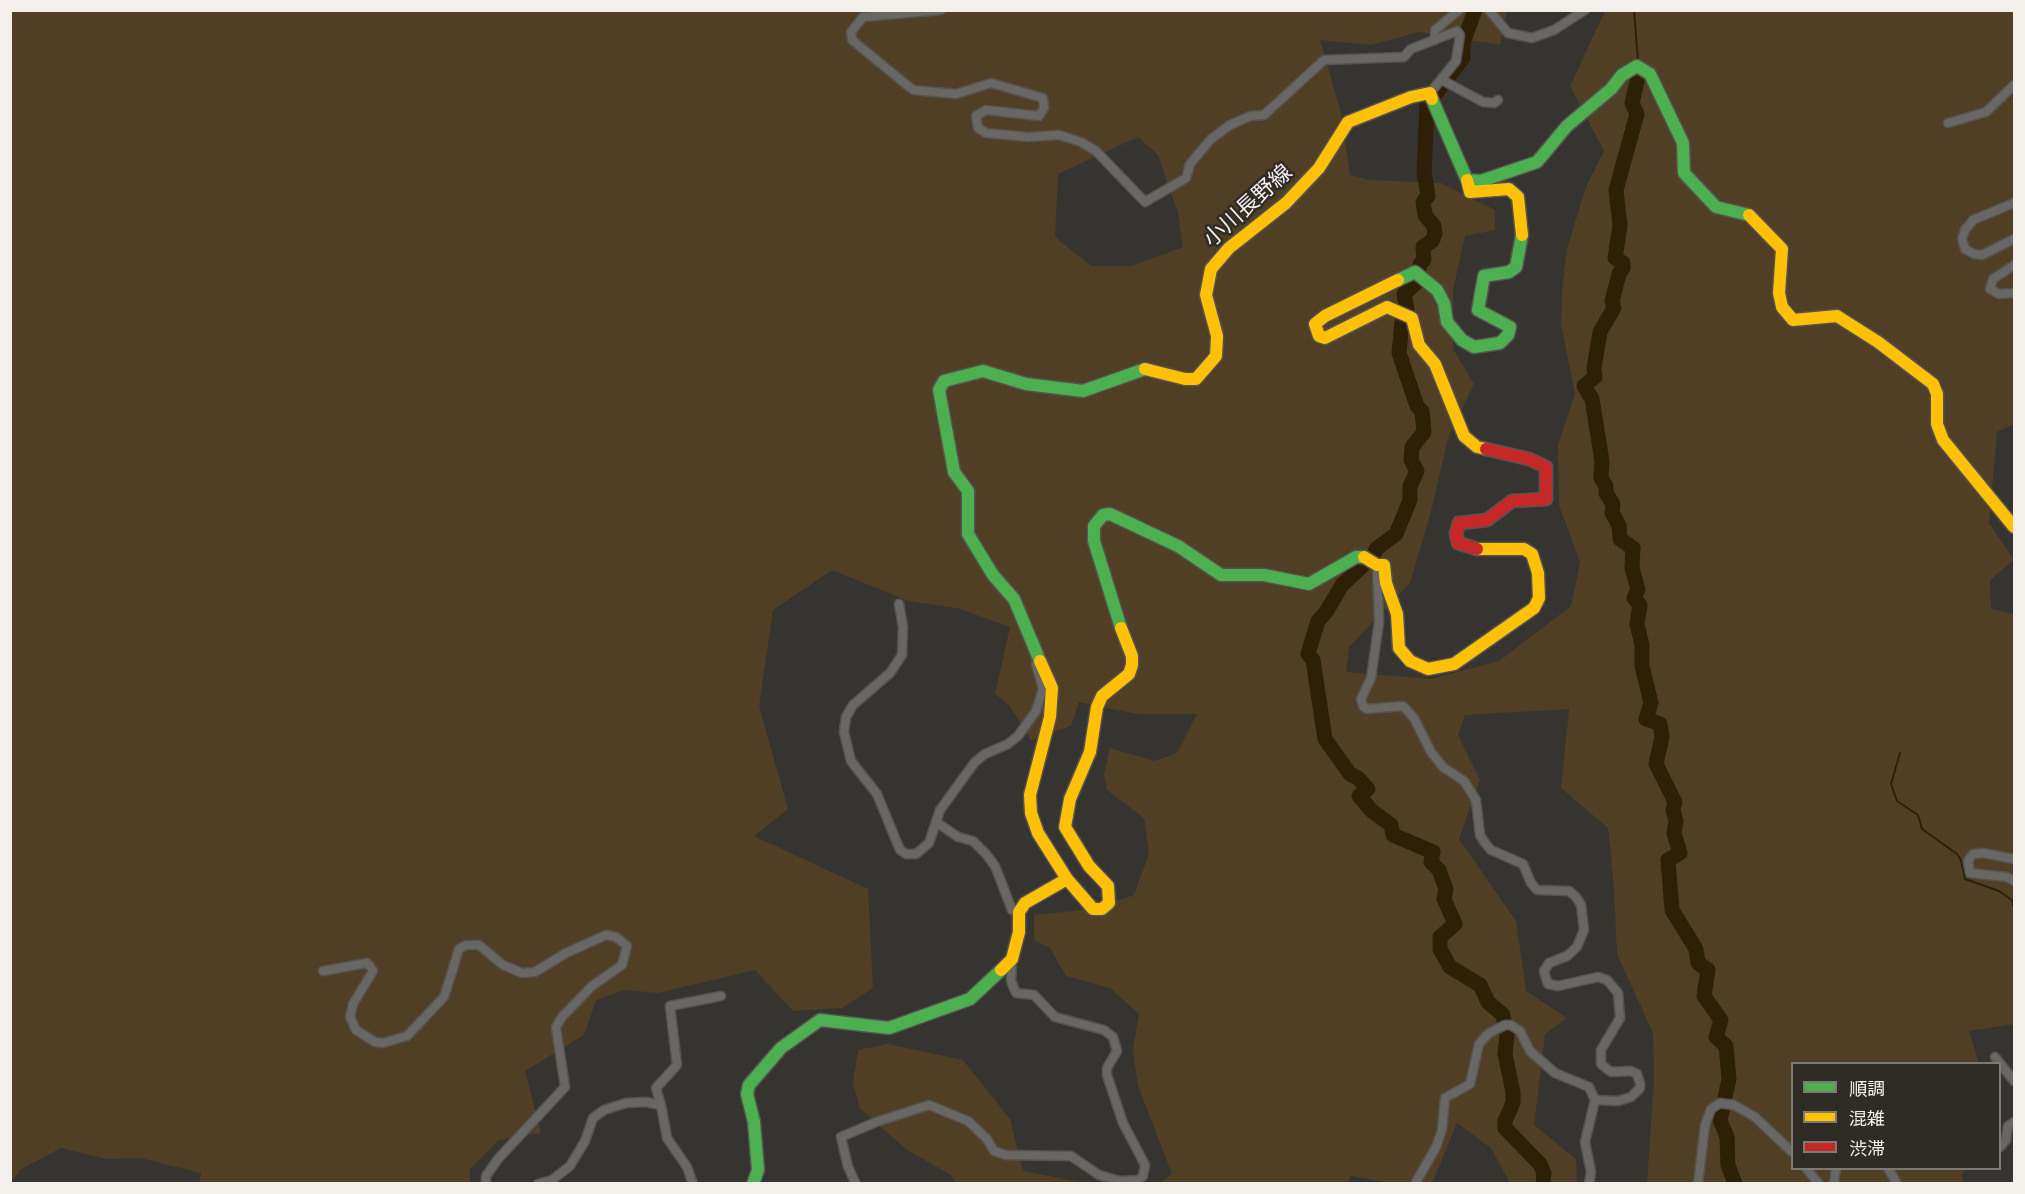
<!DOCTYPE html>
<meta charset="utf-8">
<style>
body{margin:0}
#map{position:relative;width:2025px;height:1194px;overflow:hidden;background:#363431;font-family:Mulish,"Noto Sans JP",sans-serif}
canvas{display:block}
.frame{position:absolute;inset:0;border:12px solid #f3f0ec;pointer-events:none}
.legend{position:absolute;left:1791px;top:1062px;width:210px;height:108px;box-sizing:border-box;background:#2f2b25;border:2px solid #7d7a75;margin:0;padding:8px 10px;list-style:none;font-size:18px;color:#f3f0ec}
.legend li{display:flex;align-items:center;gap:12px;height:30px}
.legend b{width:30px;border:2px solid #7d7a75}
</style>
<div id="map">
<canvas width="2025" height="1194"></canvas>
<div class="frame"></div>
<ul class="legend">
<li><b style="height:8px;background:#4caf50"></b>順調</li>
<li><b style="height:8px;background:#ffc107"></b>混雑</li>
<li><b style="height:8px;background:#c62828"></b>渋滞</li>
</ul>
</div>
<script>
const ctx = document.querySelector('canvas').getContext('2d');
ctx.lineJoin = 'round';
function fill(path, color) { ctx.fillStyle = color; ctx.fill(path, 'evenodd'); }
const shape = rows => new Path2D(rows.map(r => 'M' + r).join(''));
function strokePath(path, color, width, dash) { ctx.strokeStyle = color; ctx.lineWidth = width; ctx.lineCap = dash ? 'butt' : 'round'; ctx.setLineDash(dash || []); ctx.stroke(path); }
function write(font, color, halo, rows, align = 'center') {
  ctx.font = font + ' Mulish,"Noto Sans JP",sans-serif'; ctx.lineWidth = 5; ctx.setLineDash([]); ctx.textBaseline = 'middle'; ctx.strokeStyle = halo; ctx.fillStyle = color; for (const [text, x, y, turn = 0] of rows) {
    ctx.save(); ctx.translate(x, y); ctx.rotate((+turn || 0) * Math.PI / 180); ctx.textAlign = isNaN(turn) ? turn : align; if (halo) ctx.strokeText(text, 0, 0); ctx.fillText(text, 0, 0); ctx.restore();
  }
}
fill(shape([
 [10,11,1507,11,1500,45,1419,32,1371,45,1320,40,1341,113,1350,175,1369,180,1441,183,1495,210,1495,230,1465,236,1453,290,1453,349,1474,384,1448,438,1432,508,1410,583,1349,647,1346,672,1431,679,1499,661,1571,606,1580,562,1559,505,1558,445,1575,394,1561,324,1562,290,1567,249,1586,187,1604,151,1570,86,1605,11,2014,11,2014,424,1997,432,1989,523,2014,560,1990,580,1991,609,2014,614,2014,1024,1969,1031,1979,1063,1792,1064,1792,1168,1965,1169,1961,1176,1964,1183,1647,1183,1654,1081,1653,1033,1617,954,1614,888,1608,828,1561,788,1569,709,1465,715,1458,735,1480,780,1459,839,1516,921,1526,991,1567,1018,1545,1034,1534,1125,1576,1159,1577,1183,1510,1183,1491,1148,1457,1123,1432,1183,1389,1183,1351,1176,1348,1184,1161,1183,1172,1174,1138,1086,1133,1049,1139,1014,1110,988,1066,976,1050,948,1034,940,1034,915,1093,909,1134,895,1149,853,1144,818,1107,790,1104,774,1110,748,1154,761,1177,753,1197,714,1137,714,1079,702,1071,726,1031,740,1009,705,995,694,1010,627,957,608,909,601,832,570,773,610,759,706,788,809,754,836,868,889,873,988,842,1008,793,1011,755,970,658,993,624,990,596,1000,584,1035,525,1071,541,1133,499,1140,470,1169,470,1183,199,1183,201,1173,140,1158,107,1159,61,1148,20,1170,11,1183],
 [1138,137,1158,155,1178,213,1183,247,1132,266,1091,266,1055,237,1058,174],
 [887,1044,963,1060,1010,1119,1023,1171,1084,1183,955,1183,951,1175,907,1150,860,1109,853,1083,858,1050]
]), '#503f24');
strokePath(shape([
 [1634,10,1638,61],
 [1900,753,1891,784,1897,801,1918,815,1922,829,1957,854,1961,860,1965,879,1999,891,2012,900,2014,908]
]), '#2e2006', 2);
strokePath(shape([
 [1475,10,1463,43,1463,58,1427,105,1424,171,1428,196,1423,202,1425,215,1434,226,1435,234,1432,241,1423,247,1424,260,1420,264,1416,283,1404,294,1407,310,1402,322,1399,353,1417,406,1422,411,1424,432,1412,447,1411,460,1417,471,1410,486,1410,500,1396,534,1376,549,1374,555,1342,585,1326,612,1318,621,1308,654,1313,660,1325,739,1350,774,1358,778,1368,789,1359,796,1372,811,1391,825,1393,835,1433,852,1431,862,1439,870,1446,889,1444,899,1455,924,1440,937,1440,949,1450,967,1480,985,1488,1002,1503,1015,1507,1035,1505,1054,1513,1092,1513,1103,1505,1121,1505,1128,1540,1164,1544,1173,1543,1184],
 [1638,77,1632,103,1637,114,1616,190,1620,226,1615,258,1623,263,1623,268,1619,274,1612,301,1614,308,1600,332,1594,368,1595,377,1584,386,1592,399,1602,461,1601,478,1606,486,1606,493,1613,504,1612,513,1619,525,1620,539,1633,548,1632,568,1638,589,1634,598,1640,605,1637,624,1642,645,1642,666,1651,703,1646,719,1660,724,1662,737,1656,764,1675,802,1673,810,1676,821,1674,833,1680,853,1668,860,1672,910,1696,949,1698,963,1708,970,1704,996,1721,1020,1716,1037,1726,1046,1729,1079,1720,1120,1727,1137,1728,1165,1735,1184]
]), '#2e2006', 15);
const street = shape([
 [941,10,863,17,851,32,852,40,913,90,956,94,991,83,1043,98,1044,108,1039,116,986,110,976,116,978,128,986,133,1028,137,1059,135,1081,142,1096,151,1145,202,1186,178,1190,164,1211,139,1230,125,1250,116,1264,115,1324,60,1404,57,1411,49,1457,31,1460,35,1456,61,1430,93],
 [1489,10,1508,33,1532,38,1554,30,1585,10],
 [1435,40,1435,30,1459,10],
 [1442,80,1483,102,1494,103,1498,100],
 [1948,123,1986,112,2014,85],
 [2014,203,1973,220,1965,230,1962,239,1965,249,1974,254,1982,255,2014,239],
 [2014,265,1993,279,1990,289,1999,294,2014,293],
 [1377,565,1379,622,1371,678,1361,699,1363,706,1367,709,1403,706,1414,718,1431,752,1443,767,1464,781,1476,800,1480,835,1485,843,1491,850,1523,864,1531,883,1537,890,1569,891,1576,897,1581,905,1584,930,1577,947,1567,956,1549,963,1544,971,1546,978,1548,984,1558,986,1598,977,1607,980,1618,993,1620,1018,1601,1050,1601,1064,1611,1072,1631,1071,1637,1074,1640,1083,1640,1088,1631,1097,1618,1101,1595,1100,1589,1087,1555,1073,1530,1051,1520,1031,1511,1025,1505,1025,1489,1033,1479,1044,1470,1084,1445,1098,1442,1130,1436,1147,1415,1184],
 [899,604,903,627,902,655,890,673,853,705,846,717,844,732,851,761,877,794,900,850,906,854,916,854,929,843,940,810,975,762,985,754,1008,744,1018,736,1036,711,1043,689,1036,664,1039,658],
 [936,822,958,837,973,841,986,854,995,866,1012,910,1019,912],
 [2014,859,1983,853,1973,854,1968,861,1970,873,2007,877,2014,881],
 [323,971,367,963,370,966,373,971,353,1004,350,1017,356,1030,375,1042,383,1043,407,1036,444,997,459,949,466,945,479,945,503,965,522,973,535,972,566,953,606,935,616,937,627,946,622,965,592,986,562,1017,556,1027,565,1087,498,1159,486,1176,486,1184],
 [1995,1057,2014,1081],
 [661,1105,656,1088,677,1065,670,1006,721,996],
 [2000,1147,2006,1140,2008,1126,2014,1122],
 [1806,1168,1819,1184],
 [1888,1168,1897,1184],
 [538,1184,552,1180,570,1166,585,1141,593,1118,604,1110,626,1103,646,1102,661,1105,667,1138,687,1167,693,1184],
 [856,1184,848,1167,841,1137,876,1122,929,1105,968,1121,987,1139,994,1151,1006,1155,1071,1156,1099,1175,1120,1181,1138,1180,1143,1176,1145,1165,1123,1123,1107,1075,1107,1068,1117,1051,1113,1037,1104,1030,1055,1017,1034,995,1016,993,1011,981,1012,959],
 [1589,1184,1591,1172,1585,1142,1595,1100],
 [1698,1184,1705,1125,1711,1109,1720,1103,1734,1105,1755,1117,1792,1152],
 [1834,1184,1836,1168]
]);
const fast = shape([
 [1432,99,1467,180,1481,181,1537,162,1567,126,1611,89,1622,75,1637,66,1650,74,1683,143,1684,173,1716,207,1749,215],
 [1398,280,1415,272,1437,290,1444,303,1447,322,1462,340,1474,347,1500,343,1508,335,1510,327,1478,310,1484,276,1509,272,1516,267,1522,235],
 [1121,628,1094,541,1094,526,1103,515,1110,514,1178,546,1221,575,1264,575,1309,584,1356,557,1364,557],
 [1040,661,1014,599,993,575,968,534,968,491,954,472,939,390,944,381,983,371,1026,384,1083,391,1145,369],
 [753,1184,758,1170,754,1122,747,1094,749,1085,781,1048,820,1020,889,1028,970,999,1001,970]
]);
const slow = shape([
 [1467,180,1470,192,1509,189,1518,197,1522,235],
 [1749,215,1782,249,1779,293,1782,307,1793,320,1837,316,1878,342,1933,384,1937,394,1937,424,1943,440,2014,527],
 [1398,280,1325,316,1315,324,1319,336,1325,338,1387,307,1412,318,1419,345,1435,364,1464,436,1477,447,1486,449],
 [1145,369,1185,379,1196,379,1216,356,1217,336,1206,295,1211,269,1229,248,1286,203,1319,168,1348,122,1411,97,1430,93,1432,99],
 [1364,557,1377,565,1384,565,1386,583,1397,614,1399,648,1410,661,1428,669,1454,664,1534,608,1539,598,1538,573,1532,554,1524,549,1477,549],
 [1067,879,1093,909,1102,909,1109,903,1108,886,1089,866,1065,827,1070,799,1090,752,1097,707,1102,696,1129,674,1132,665,1132,656,1121,628],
 [1001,970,1012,959,1019,932,1019,912,1025,903,1067,879,1038,833,1031,813,1030,795,1050,717,1052,688,1040,661]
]);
const jam = shape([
 [1477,549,1458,543,1456,533,1459,523,1487,520,1512,501,1546,499,1546,467,1529,459,1486,449]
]);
strokePath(street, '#555350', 11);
strokePath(fast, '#555350', 15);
strokePath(slow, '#555350', 15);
strokePath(jam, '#555350', 15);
strokePath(street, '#686764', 8);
strokePath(fast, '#4caf50', 12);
strokePath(slow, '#ffc107', 12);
strokePath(jam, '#c62828', 12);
write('22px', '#f3f0ec', '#2f2b25', [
 ["小川長野線",1248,206,-42]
]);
</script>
